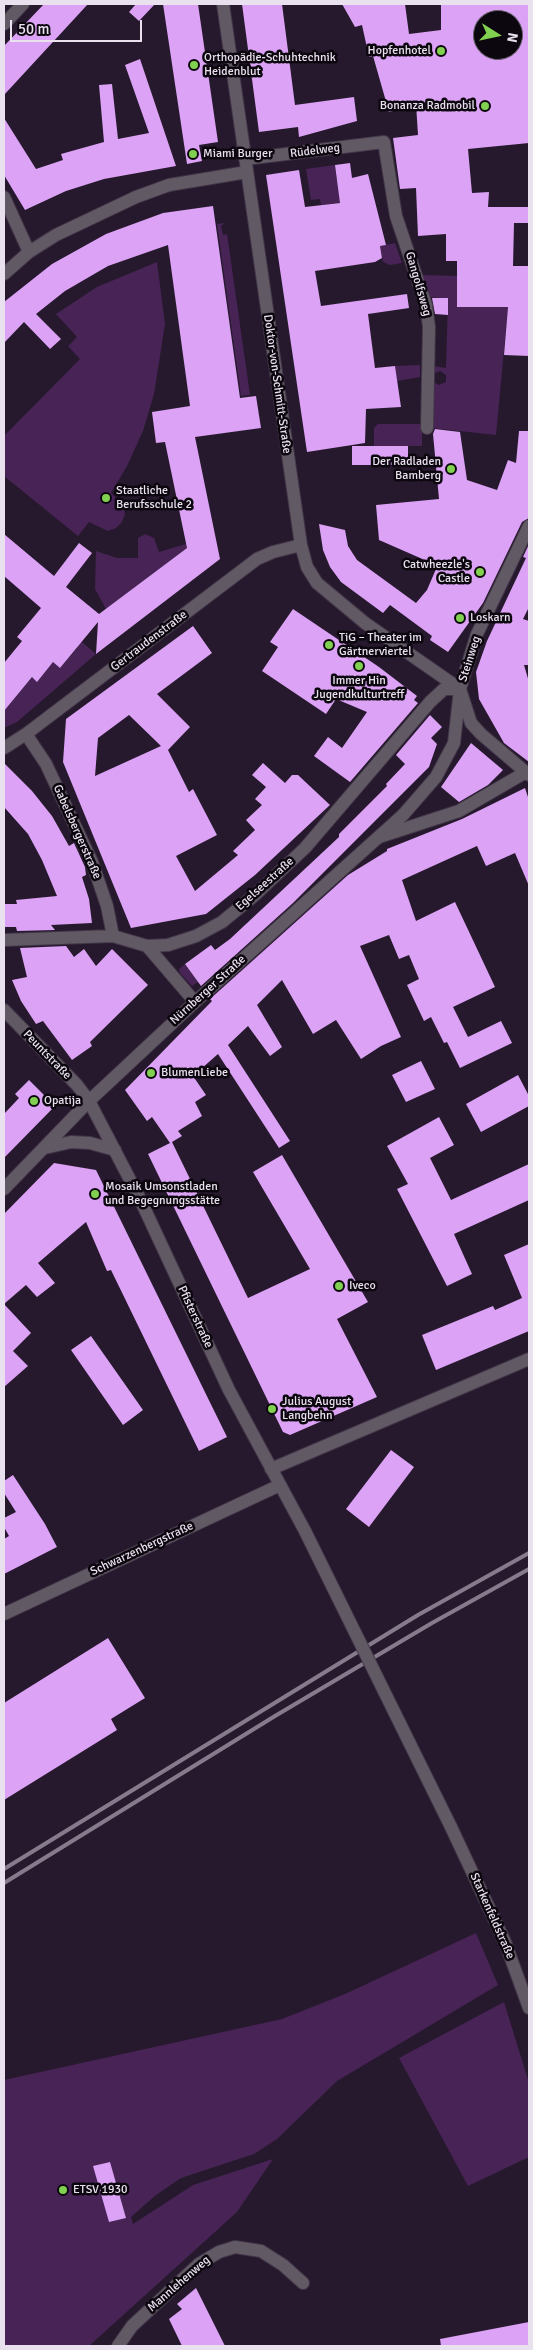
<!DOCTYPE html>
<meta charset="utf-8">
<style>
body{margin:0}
#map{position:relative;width:533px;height:2350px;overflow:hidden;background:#27192d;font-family:Signika,sans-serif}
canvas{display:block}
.frame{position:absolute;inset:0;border:5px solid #eae1ef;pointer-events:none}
.north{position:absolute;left:473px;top:10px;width:50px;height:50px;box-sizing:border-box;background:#0c070f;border:1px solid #655e69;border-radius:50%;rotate:100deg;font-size:14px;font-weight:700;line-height:20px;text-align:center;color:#eae1ef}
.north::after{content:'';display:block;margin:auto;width:18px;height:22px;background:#82d04f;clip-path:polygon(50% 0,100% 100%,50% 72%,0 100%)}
.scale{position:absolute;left:10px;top:20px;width:132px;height:22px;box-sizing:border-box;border:2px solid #eae1ef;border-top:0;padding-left:6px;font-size:15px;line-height:18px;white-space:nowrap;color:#eae1ef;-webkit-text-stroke:4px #0c070f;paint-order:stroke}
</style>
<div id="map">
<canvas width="533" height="2350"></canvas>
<div class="frame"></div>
<div class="north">N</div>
<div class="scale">50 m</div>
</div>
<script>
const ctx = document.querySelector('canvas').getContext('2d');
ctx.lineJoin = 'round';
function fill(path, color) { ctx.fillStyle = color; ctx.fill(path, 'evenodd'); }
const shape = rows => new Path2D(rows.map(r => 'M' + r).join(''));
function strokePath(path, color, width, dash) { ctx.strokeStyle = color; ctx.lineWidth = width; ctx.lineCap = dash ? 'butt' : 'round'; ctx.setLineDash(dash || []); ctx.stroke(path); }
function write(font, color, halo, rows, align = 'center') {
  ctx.font = font + ' Signika,sans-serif'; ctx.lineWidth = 5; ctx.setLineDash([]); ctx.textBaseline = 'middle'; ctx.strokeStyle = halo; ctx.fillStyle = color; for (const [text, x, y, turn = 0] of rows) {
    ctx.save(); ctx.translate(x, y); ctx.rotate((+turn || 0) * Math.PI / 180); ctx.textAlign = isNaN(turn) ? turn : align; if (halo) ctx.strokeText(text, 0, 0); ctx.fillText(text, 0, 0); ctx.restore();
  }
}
fill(shape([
 [335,165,337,180,355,177,361,200,321,205,320,199,311,200,306,169],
 [225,223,221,226,223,235,227,234,250,395,241,396,217,224],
 [395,243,402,263,390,265,383,262,380,246],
 [157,262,165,324,154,394,143,431,127,466,111,493,123,504,125,514,122,522,116,528,108,531,89,522,78,536,4,476,4,436,80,359,68,346,77,337,56,314,97,287],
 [422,275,457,276,457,307,488,307,489,276,508,307,496,435,432,428,433,382,439,385,446,382,446,375,440,371,433,374,433,366,446,368,448,299,430,297],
 [420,365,420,377,397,381,395,366],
 [378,424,422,424,422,446,374,446,374,428],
 [145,534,154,538,159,552,186,544,187,548,106,609,95,589,96,551,117,558,138,558,138,538],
 [68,630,96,654,17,722,4,728,4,711,32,677,37,681,53,662,60,668,77,648],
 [185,964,198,982,192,986,180,973,179,969],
 [476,1933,498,1985,337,2081,277,2139,254,2154,181,2178,156,2195,131,2217,133,2224,193,2185,273,2159,237,2212,89,2346,4,2346,4,2080,282,2019,345,1994],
 [504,2002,529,2083,529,2157,468,2186,399,2058]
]), '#472356');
fill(shape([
 [44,4,88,4,4,95,4,46],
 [136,4,155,4,139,21,129,12],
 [163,4,198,4,218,142,199,145,202,161,187,164],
 [242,4,282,4,295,105,354,97,357,121,299,137,298,127,259,132],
 [342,4,405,4,409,34,441,30,441,4,529,4,529,143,468,149,472,193,489,192,488,207,529,207,529,223,514,223,513,266,529,266,529,356,504,355,508,307,457,307,457,261,446,261,446,234,418,236,416,188,400,189,393,138,418,135,416,104,389,112,373,56,369,57,362,25,355,27],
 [483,20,513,20,513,50,483,50],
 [140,59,176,166,104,179,66,191,25,210,4,175,4,118,36,169,63,160,61,154,104,142,99,85,112,84,118,139,149,133,125,65],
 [350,163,352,178,368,174,386,245,380,246,382,258,375,262,315,271,321,306,407,294,409,308,368,314,375,368,395,366,401,407,366,409,365,443,307,452,266,175,299,170,305,207,340,203,335,165],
 [213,206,240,398,256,396,261,428,195,437,220,559,96,654,98,622,60,668,53,662,37,682,32,677,4,711,4,663,22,641,17,637,41,608,4,576,4,534,54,576,79,543,92,553,66,587,99,614,187,548,165,442,156,443,152,412,190,406,168,245,108,266,65,291,36,314,61,339,50,349,24,322,4,343,4,302,52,264,106,234,163,213],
 [432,298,448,298,448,315,435,314],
 [435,429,460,432,467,480,497,490,508,460,516,463,519,431,529,431,529,518,522,522,483,603,448,652,430,640,432,636,390,605,383,613,341,582,330,567,323,550,319,524,345,530,348,546,357,560,416,603,427,590,436,569,425,563,427,561,379,540,376,505,439,499,433,434],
 [352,446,408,446,408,465,352,465],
 [529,544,529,607,523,619,529,621,529,665,524,665,529,682,529,762,504,743,479,699,476,672,487,641,526,558,523,557],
 [293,609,379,667,417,696,414,700,418,703,350,782,314,756,328,737,342,748,367,712,336,699,326,714,262,671,278,647,270,642],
 [193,626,212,653,157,694,190,727,168,750,189,792,193,789,217,835,176,856,195,891,238,855,233,851,255,830,246,820,262,805,255,799,266,787,252,775,263,763,285,783,292,775,298,775,330,805,255,875,206,914,131,928,63,762,66,719],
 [129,715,161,746,95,776,98,738],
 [430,715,442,727,431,738,437,744,429,767,293,903,201,986,185,964,211,945,215,950,230,939,339,837,339,834,387,786,386,784,405,764,396,755],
 [471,743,503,770,488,785,459,802,441,787],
 [4,763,32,791,52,816,69,846,74,843,85,867,86,875,82,877,89,899,92,923,51,925,55,930,17,931,16,927,4,927,4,904,17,904,16,900,57,896,42,860,28,834,4,807],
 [525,788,529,800,529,886,515,853,486,866,477,846,402,880,416,921,455,902,495,987,453,1007,468,1037,501,1021,512,1043,460,1068,447,1042,444,1043,431,1017,424,1021,407,985,419,979,409,955,399,959,389,935,360,946,401,1037,381,1046,361,1059,336,1020,313,1034,282,980,257,1005,282,1047,270,1056,248,1026,228,1045,290,1141,279,1148,218,1054,193,1076,206,1095,195,1102,202,1116,178,1131,182,1136,172,1142,248,1298,310,1269,253,1172,282,1155,368,1302,337,1319,377,1397,290,1435,283,1432,148,1154,170,1143,152,1117,147,1121,125,1090,212,1001,210,999,348,875,387,851,387,849,462,819],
 [66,946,74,957,84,949,96,966,112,949,148,985,90,1042,92,1046,72,1060,43,1021,36,1024,21,1001,12,980,27,977,20,948],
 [421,1061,435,1089,406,1102,392,1075],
 [518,1075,529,1096,529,1106,481,1132,466,1104],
 [29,1080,55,1106,4,1158,4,1114,19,1098,15,1094],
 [439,1117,454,1145,430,1158,451,1200,529,1164,529,1200,454,1234,472,1274,447,1286,397,1189,408,1184,387,1146],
 [54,1163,96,1170,227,1437,199,1451,111,1270,107,1271,86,1222,38,1263,55,1283,37,1297,26,1285,4,1304,4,1214],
 [529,1244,529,1331,436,1370,422,1335,493,1306,495,1310,522,1298,504,1255],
 [4,1304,31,1333,13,1351,28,1366,4,1387],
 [91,1336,143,1410,123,1425,71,1350],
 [391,1450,414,1467,369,1527,346,1509],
 [13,1475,45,1524,57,1547,4,1574,4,1539,9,1536,4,1527,4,1518,16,1512,4,1493,4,1481],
 [108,1638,145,1698,111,1719,117,1730,4,1800,4,1703],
 [110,2162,126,2218,109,2222,93,2166],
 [196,2288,225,2346,182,2346,169,2319,182,2309,177,2304],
 [529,2322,529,2346,441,2346,440,2339]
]), '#dba2f5');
const minor = shape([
 [223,4,301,545,307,567,317,583,365,623,460,689],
 [4,24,23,4],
 [245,159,384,142,396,216,426,305,429,327,427,428],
 [4,197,29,252],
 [4,274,29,252,56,235,136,197,169,185,247,172],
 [460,689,471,723,481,734,529,775],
 [26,734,46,764,92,862,107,906,113,936],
 [4,748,26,734,257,559,273,552,301,545],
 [379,837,459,811,526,772],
 [4,940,113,936,147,946,168,945,196,936,222,922,256,894,305,848,430,702,444,689,460,689],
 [147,946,195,1002],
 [4,1614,280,1485],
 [118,2346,132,2326,199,2264,219,2252,235,2247,261,2251,283,2265,303,2283]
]);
const tertiary = shape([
 [4,1010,77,1085,89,1101,141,1201,229,1390,305,1531],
 [45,1148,71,1142,90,1143,115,1150],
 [4,1189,89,1101,195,1002,403,815,436,777,454,743,460,689,477,634,529,526],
 [271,1469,529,1359],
 [451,1827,505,1942,529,2008]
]);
strokePath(minor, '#423548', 14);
strokePath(tertiary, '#423548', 14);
strokePath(minor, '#615a65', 12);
strokePath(tertiary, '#615a65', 12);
strokePath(shape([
 [4,1869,418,1615,529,1553],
 [4,1883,275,1716,432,1623,529,1569]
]), '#867b8c', 4);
const tertiaryBridge = shape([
 [305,1531,451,1827]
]);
strokePath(tertiaryBridge, '#423548', 14, []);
strokePath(tertiaryBridge, '#615a65', 12);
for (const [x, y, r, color] of [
 [441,51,5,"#82d04f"],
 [194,65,5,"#82d04f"],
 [485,106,5,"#82d04f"],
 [193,154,5,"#82d04f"],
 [451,469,5,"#82d04f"],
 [106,498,5,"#82d04f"],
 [480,572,5,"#82d04f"],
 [460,618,5,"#82d04f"],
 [329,645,5,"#82d04f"],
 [359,666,5,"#82d04f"],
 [151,1073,5,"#82d04f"],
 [34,1101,5,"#82d04f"],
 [95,1194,5,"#82d04f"],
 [339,1286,5,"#82d04f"],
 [272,1409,5,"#82d04f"],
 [63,2190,5,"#82d04f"]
]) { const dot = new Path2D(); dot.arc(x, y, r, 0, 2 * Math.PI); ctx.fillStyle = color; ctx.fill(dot); strokePath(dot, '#0c070f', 2); }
write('12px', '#eae1ef', '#0c070f', [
 ["Hopfenhotel",431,51,"right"],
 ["Orthopädie-Schuhtechnik",204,58],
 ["Heidenblut",204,72],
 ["Bonanza Radmobil",475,106,"right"],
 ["Miami Burger",203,154],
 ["Der Radladen",441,462,"right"],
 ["Bamberg",441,476,"right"],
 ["Staatliche",116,491],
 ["Berufsschule 2",116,505],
 ["Catwheezle's",470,565,"right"],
 ["Castle",470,579,"right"],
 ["Loskarn",470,618],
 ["TiG – Theater im",339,638],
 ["Gärtnerviertel",339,652],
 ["Immer Hin",359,681,"center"],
 ["Jugendkulturtreff",359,695,"center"],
 ["BlumenLiebe",161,1073],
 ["Opatija",44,1101],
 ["Mosaik Umsonstladen",105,1187],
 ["und Begegnungsstätte",105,1201],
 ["Iveco",349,1286],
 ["Julius August",282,1402],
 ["Langbehn",282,1416],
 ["ETSV 1930",73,2190]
], 'left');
write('12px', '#eae1ef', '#0c070f', [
 ["Rüdelweg",315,151,-7],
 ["Gangolfsweg",418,284,74],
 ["Doktor-von-Schmitt-Straße",277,384,82],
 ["Gertraudenstraße",149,641,-37],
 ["Steinweg",470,659,-72],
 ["Gabelsbergerstraße",77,832,66],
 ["Egelseestraße",265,884,-42],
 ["Nürnberger Straße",208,990,-42],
 ["Peuntstraße",47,1055,46],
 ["Pfisterstraße",195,1317,65],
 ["Schwarzenbergstraße",142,1549,-25],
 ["Starkenfeldstraße",492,1916,66],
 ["Mannlehenweg",179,2284,-41]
]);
</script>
